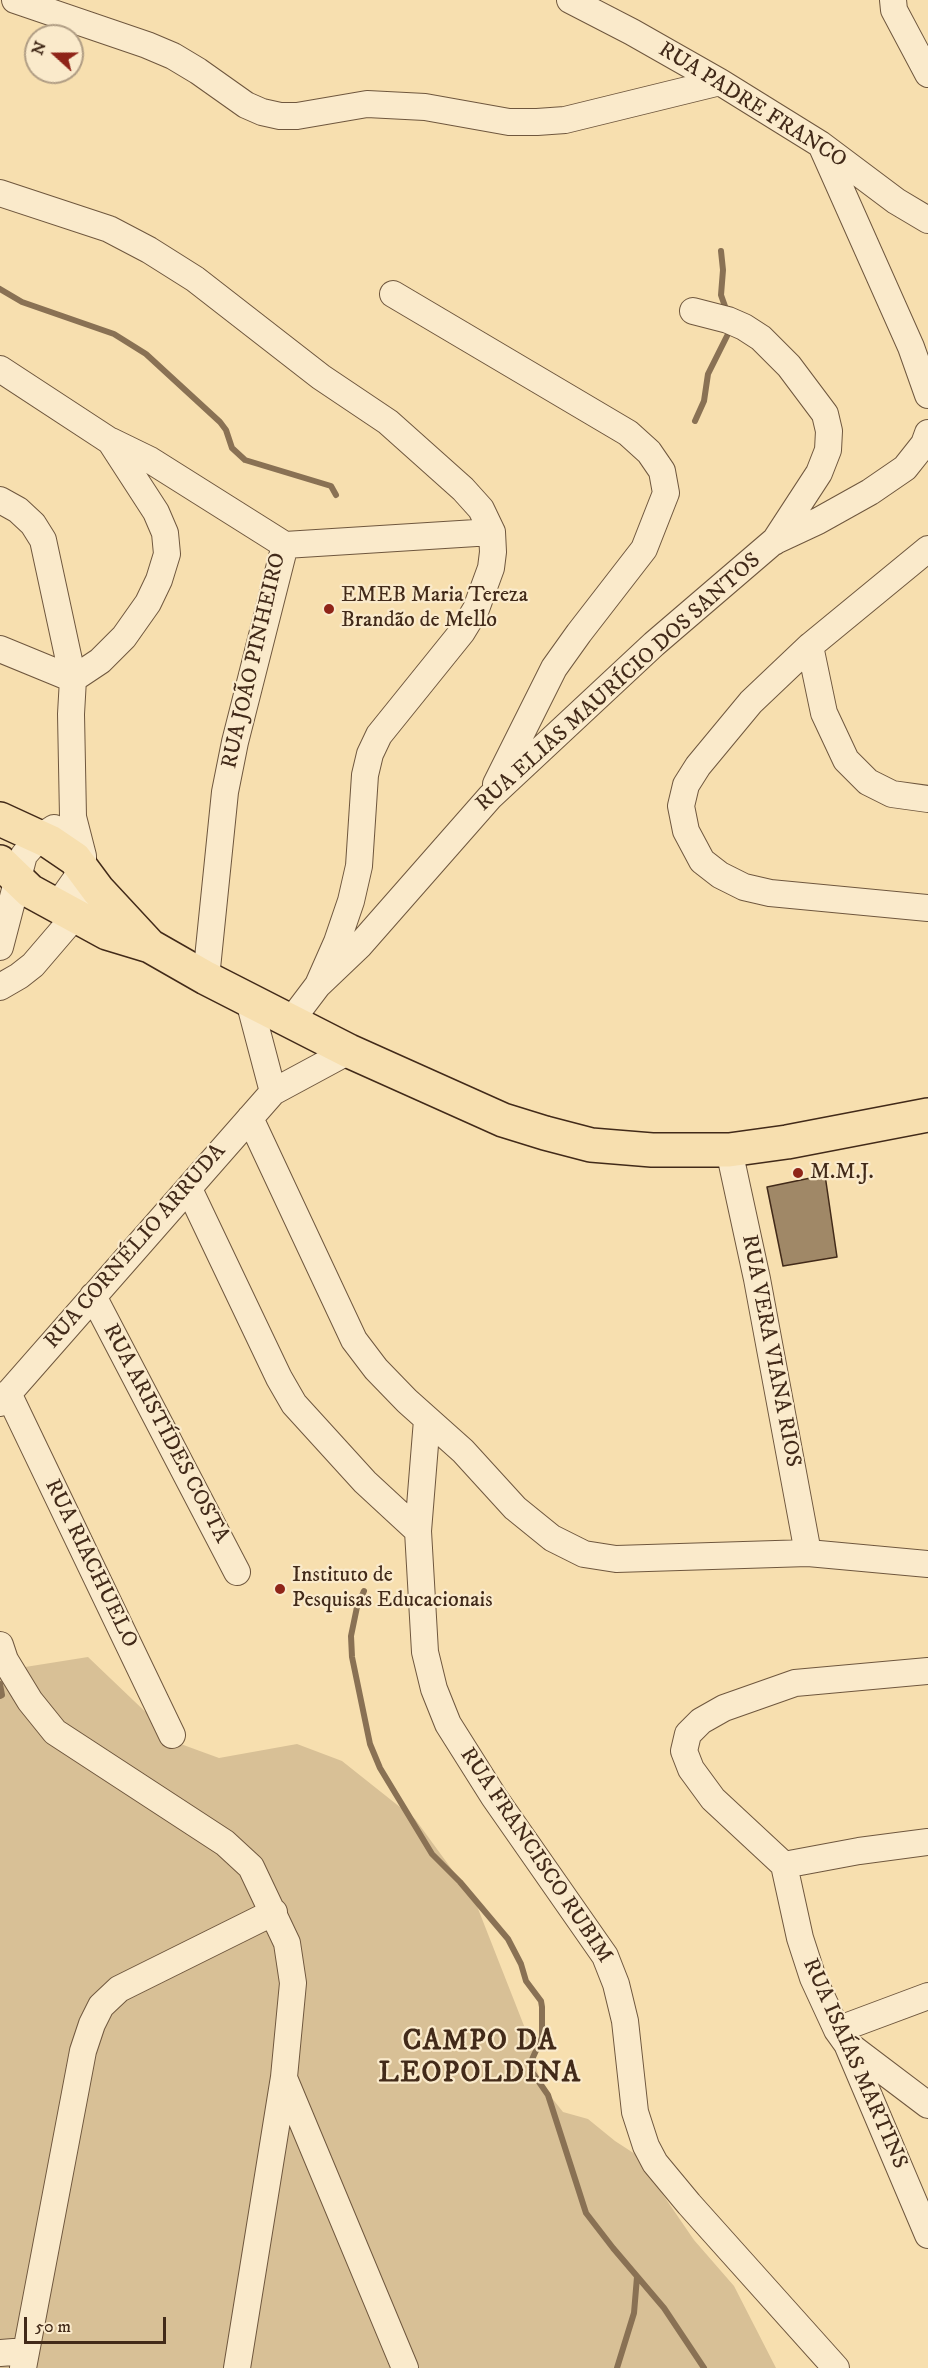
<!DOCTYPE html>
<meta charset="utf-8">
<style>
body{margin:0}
#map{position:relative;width:928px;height:2368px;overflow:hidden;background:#f7dfaf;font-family:"IM FELL DW Pica",serif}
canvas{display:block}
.north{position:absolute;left:24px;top:24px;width:60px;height:60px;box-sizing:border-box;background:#faeacb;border:2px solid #b09d84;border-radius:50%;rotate:291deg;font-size:16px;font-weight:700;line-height:24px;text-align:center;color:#422a19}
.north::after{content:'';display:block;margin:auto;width:21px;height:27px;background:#8f2418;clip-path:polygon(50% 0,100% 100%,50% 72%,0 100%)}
.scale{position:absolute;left:24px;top:2317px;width:142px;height:27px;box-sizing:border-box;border:3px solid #422a19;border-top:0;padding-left:8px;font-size:18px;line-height:21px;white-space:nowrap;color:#422a19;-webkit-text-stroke:4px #faeacb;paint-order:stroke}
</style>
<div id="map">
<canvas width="928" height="2368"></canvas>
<div class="north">N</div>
<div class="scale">50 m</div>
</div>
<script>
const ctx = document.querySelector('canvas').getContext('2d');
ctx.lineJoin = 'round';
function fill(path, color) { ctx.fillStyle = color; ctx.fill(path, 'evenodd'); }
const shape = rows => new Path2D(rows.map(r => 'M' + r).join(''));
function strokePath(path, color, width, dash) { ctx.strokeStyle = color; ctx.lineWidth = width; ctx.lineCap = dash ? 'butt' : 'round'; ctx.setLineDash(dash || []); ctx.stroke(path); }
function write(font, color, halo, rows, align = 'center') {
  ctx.font = font + ' "IM FELL DW Pica",serif'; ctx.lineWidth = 4.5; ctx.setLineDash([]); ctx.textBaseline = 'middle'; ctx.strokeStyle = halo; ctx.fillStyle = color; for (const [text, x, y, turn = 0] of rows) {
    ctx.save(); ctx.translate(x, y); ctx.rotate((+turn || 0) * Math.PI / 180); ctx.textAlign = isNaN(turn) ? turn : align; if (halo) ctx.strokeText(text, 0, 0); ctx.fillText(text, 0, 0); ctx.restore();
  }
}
fill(shape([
 [88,1657,178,1743,219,1758,297,1744,342,1761,415,1819,475,1901,530,2041,540,2083,563,2112,588,2119,615,2141,635,2154,694,2240,734,2286,776,2368,0,2368,0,1671]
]), '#d8c096');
strokePath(shape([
 [721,251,723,270,721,295,727,312],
 [0,289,22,302,114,334,146,354,220,422,226,430,232,448,245,460,331,486,336,495],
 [695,421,704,401,708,374,727,336],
 [364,1591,357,1607,351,1636,352,1657,370,1744,380,1768,432,1854,460,1882,508,1939,521,1964,526,1981,541,2001,542,2007,542,2037,530,2064,530,2069,548,2095,586,2213,613,2248,664,2308,704,2368],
 [0,1684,2,1695,0,1696],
 [617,2368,634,2313,637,2277]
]), '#897154', 6);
const building = shape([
 [825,1175,837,1257,783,1266,767,1187,825,1175]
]);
fill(building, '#a08867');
strokePath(building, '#422a19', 1.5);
const minor = shape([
 [15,0,147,45,173,56,198,71,246,105,262,112,280,116,297,116,367,104,425,107,509,122,537,122,565,120,720,82],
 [570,0,632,32,720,82,820,144,896,201,928,220],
 [893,0,894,10,928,74],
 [822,147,911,347,928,395],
 [0,193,109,229,149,250,195,279,321,377,388,422,463,489,481,509,492,532,493,552,491,568,476,609,462,632,379,735,370,754,365,775,359,866,351,901,337,942,318,985],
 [393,294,628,433,649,452,662,471,666,493,644,549,579,633,554,668,496,784],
 [693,311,728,320,744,327,761,338,789,366,825,414,829,431,828,450,819,473,774,542],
 [0,369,110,441,156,512,165,533,167,554,159,580,148,603,124,637,100,661,73,679,71,714,73,817,83,856,83,869,64,896,49,903],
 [111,441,150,460,285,545],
 [0,500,18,510,33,524,43,540,73,679],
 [285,545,492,532],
 [928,549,810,646,751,702,698,766,686,785,681,806,686,831,702,861,720,875,744,887,770,893,928,908],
 [810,646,824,713,846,760,868,782,892,794,928,799],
 [0,649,73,679],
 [0,947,24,855,40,837,54,828],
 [206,978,225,792,235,742,285,545],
 [0,987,19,976,33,965,87,902],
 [249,1001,273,1092],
 [290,1022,318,985,360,945,490,797,654,644,773,542,818,521,870,492,905,468,924,444,928,433],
 [250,1118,354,1340,376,1369,407,1401,463,1451,515,1508,552,1538,584,1554,616,1559,808,1553,928,1564],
 [729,1150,757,1279,808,1553],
 [189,1189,279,1378,294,1404,365,1482,418,1531],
 [93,1296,237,1572],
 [8,1393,172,1735],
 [0,1403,273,1092,349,1051],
 [427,1420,418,1531,425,1652,434,1689,448,1724,494,1797,605,1956,616,1984,625,2021,635,2112,646,2146,655,2163,689,2204,836,2368],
 [0,1645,5,1660,30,1701,55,1732,225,1843,251,1867,287,1943,293,1983,284,2077,237,2368],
 [928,1671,795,1683,724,1708,701,1721,688,1734,684,1751,691,1769,713,1799,784,1865,800,1938,813,1978,837,2030,847,2044,928,2235],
 [784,1865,859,1851,928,1842],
 [837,2030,928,1996],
 [850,2046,928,2105],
 [284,2078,405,2368],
 [0,2353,26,2351],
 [23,2368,83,2051,92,2024,101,2006,119,1989,274,1912]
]);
const highway = shape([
 [0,819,50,842,75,859,98,890,149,945],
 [0,862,30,891,107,933,150,946,206,978,349,1051,503,1120,545,1133,591,1145,652,1150,729,1150,787,1142,928,1115]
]);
strokePath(minor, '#6f573e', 28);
strokePath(highway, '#422a19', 36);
strokePath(minor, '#faeacb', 26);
strokePath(highway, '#f7dfaf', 33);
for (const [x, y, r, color] of [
 [329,609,6,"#8f2418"],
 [798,1173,6,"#8f2418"],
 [280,1589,6,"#8f2418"]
]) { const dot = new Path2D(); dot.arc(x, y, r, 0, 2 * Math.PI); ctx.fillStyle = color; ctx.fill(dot); strokePath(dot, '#faeacb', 2); }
write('22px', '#422a19', '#faeacb', [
 ["RUA PADRE FRANCO",752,106,32],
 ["RUA JOÃO PINHEIRO",255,661,-77],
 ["RUA ELIAS MAURÍCIO DOS SANTOS",619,683,-42],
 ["RUA CORNÉLIO ARRUDA",136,1247,-49],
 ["RUA VERA VIANA RIOS",770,1351,79],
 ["RUA ARISTÍDES COSTA",165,1434,62],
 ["RUA RIACHUELO",90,1564,64],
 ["RUA FRANCISCO RUBIM",535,1856,56],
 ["RUA ISAÍAS MARTINS",854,2064,66]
]);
write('22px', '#422a19', '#faeacb', [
 ["EMEB Maria Tereza",341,596],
 ["Brandão de Mello",341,621],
 ["M.M.J.",810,1173],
 ["Instituto de",292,1576],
 ["Pesquisas Educacionais",292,1601]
], 'left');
ctx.letterSpacing = '1.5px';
write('bold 28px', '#422a19', '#faeacb', [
 ["CAMPO DA",480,2043],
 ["LEOPOLDINA",480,2075]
]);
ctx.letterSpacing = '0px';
</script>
